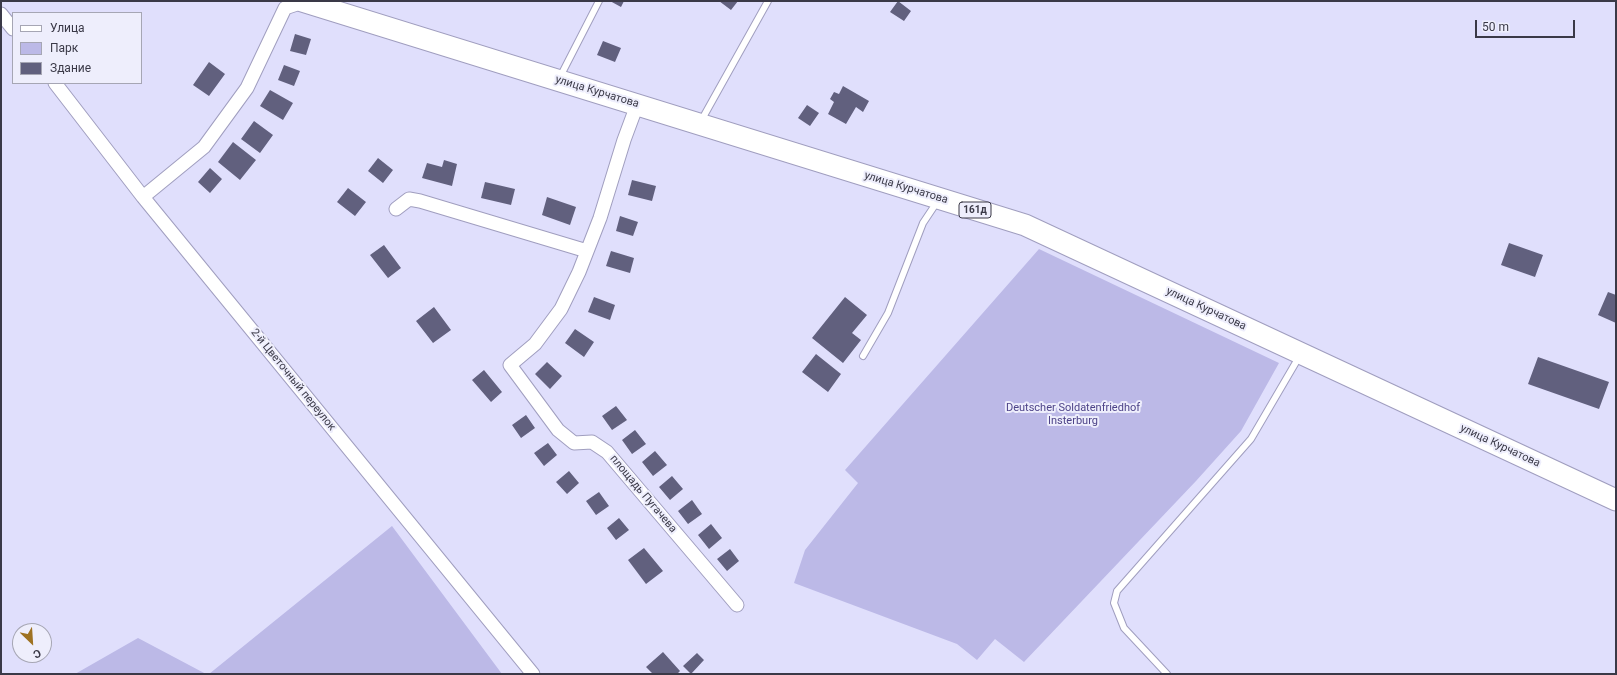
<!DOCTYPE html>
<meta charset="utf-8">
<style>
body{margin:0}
#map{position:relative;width:1617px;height:675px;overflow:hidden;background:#e0dffc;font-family:Roboto,sans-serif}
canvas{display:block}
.frame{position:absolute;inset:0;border:2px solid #3a3947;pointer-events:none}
.legend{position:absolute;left:12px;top:12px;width:130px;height:72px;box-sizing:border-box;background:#eeeefc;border:1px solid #a6a6b4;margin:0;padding:5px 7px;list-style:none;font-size:12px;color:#3a3947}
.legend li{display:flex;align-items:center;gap:8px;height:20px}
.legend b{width:20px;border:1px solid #a6a6b4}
.north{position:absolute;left:12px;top:623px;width:40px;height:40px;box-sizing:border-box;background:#eeeefc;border:1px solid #a6a6b4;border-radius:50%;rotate:155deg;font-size:11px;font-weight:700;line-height:16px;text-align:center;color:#3a3947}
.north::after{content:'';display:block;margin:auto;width:14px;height:18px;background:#9e7222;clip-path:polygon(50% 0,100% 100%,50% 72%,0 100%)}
.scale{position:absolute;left:1475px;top:20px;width:100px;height:18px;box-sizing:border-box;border:2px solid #3a3947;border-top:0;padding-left:5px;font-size:12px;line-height:14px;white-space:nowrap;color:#3a3947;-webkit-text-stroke:3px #eeeefc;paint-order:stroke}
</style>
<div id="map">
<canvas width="1617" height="675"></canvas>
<div class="frame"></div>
<ul class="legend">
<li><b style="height:5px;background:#fff"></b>Улица</li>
<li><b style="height:11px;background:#bcb9e7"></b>Парк</li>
<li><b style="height:11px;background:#61607e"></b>Здание</li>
</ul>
<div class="north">С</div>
<div class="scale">50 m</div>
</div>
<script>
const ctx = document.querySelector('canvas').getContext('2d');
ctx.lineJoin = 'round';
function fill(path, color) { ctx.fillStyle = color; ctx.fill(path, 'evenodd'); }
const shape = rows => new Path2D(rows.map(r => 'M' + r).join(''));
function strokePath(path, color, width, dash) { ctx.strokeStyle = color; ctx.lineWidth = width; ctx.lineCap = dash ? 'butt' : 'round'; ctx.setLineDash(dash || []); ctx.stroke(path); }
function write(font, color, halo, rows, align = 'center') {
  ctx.font = font + ' Roboto,sans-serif'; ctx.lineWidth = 4; ctx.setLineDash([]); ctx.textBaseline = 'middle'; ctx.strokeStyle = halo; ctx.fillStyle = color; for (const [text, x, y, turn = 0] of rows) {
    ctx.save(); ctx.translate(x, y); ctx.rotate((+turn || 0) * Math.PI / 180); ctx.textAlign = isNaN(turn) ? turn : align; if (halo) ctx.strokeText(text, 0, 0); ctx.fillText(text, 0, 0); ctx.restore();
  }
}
fill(shape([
 [1039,249,1279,363,1241,431,1196,481,1024,662,995,639,977,660,957,644,794,583,805,550,858,483,845,470],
 [392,526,502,674,209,674],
 [138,638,206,674,75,674]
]), '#bcb9e7');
fill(shape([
 [610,1,624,1,621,7],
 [719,1,738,1,731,10],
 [898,1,911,11,904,21,890,12],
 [295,34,311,39,306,55,290,51],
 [603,41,621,48,615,62,597,55],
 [209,62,225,74,209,96,193,85],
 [284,65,300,71,294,86,278,80],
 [843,86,869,101,863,112,856,107,846,124,828,114,834,102,830,99,834,92,839,94],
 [270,90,293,103,283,120,260,106],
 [807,105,819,113,810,126,798,118],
 [254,121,273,135,260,153,241,139],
 [233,142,256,160,240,180,218,162],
 [378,158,393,170,383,183,368,171],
 [444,160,457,164,452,186,422,178,427,163,442,167],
 [210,168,222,179,210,193,198,182],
 [632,180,656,186,652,201,628,195],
 [485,182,515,189,511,205,481,198],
 [348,188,366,202,355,216,337,202],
 [547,197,576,207,570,225,542,215],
 [620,216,638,222,633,236,616,231],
 [1509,243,1543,255,1535,277,1501,265],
 [384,245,401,268,388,278,370,255],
 [611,251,634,258,630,273,606,266],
 [1608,292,1616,295,1616,323,1598,315],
 [594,297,615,305,610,320,588,312],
 [845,297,867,315,852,333,861,340,843,363,812,338],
 [434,307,451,330,433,343,416,321],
 [575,329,594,342,584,357,565,343],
 [816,354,841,374,828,392,802,372],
 [1538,357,1609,382,1599,409,1528,384],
 [547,362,562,376,550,389,535,374],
 [484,370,502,392,491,402,472,380],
 [616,406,627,420,612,430,602,416],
 [526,415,535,428,521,438,512,425],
 [635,430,646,444,632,454,622,440],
 [548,443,557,455,544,466,534,453],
 [655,451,667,465,653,476,642,462],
 [569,471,579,483,567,494,556,482],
 [672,476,683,489,670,500,659,487],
 [599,492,609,506,596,515,586,501],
 [692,500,702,514,688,524,678,511],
 [619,518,629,530,616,540,607,528],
 [711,524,722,538,709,549,698,535],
 [644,548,663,571,646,584,628,560],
 [730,549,739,561,727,571,717,559],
 [663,652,680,671,677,674,653,674,646,667],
 [697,653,704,660,691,674,683,666]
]), '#61607e');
const lane = shape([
 [560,77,599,1],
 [701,121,768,1],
 [863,356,888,313,923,223,937,202],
 [1167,674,1124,628,1114,603,1117,591,1251,439,1299,357]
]);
const street = shape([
 [1,14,13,29],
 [55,83,143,197,533,674],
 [637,105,624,140,600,218,579,272,561,309,535,344,510,365,558,430,574,443,592,442,607,452,737,605],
 [143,197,204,147,247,88,285,8,306,1],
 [396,209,409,199,420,201,587,251]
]);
const primary = shape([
 [302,1,1025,225,1616,500]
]);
strokePath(lane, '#a09ebf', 8);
strokePath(street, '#a09ebf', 15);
strokePath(primary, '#a09ebf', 23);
strokePath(lane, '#fff', 6);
strokePath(street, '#fff', 13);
strokePath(primary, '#fff', 21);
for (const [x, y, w] of [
 [975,210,32]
]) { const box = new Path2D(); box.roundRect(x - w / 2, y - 8, w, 16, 3); ctx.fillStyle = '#eeeefc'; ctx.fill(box); strokePath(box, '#3a3947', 1); }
write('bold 10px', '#3a3947', null, [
 ["161д",975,210]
]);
write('11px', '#3a3947', '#eeeefc', [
 ["улица Курчатова",597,92,17],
 ["улица Курчатова",906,188,17],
 ["улица Курчатова",1206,309,25],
 ["2-й Цветочный переулок",293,380,51],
 ["улица Курчатова",1500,446,25],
 ["площадь Пугачева",643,494,50]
]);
write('11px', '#4d4388', '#eeeefc', [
 ["Deutscher Soldatenfriedhof",1073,408],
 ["Insterburg",1073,421]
]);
</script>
